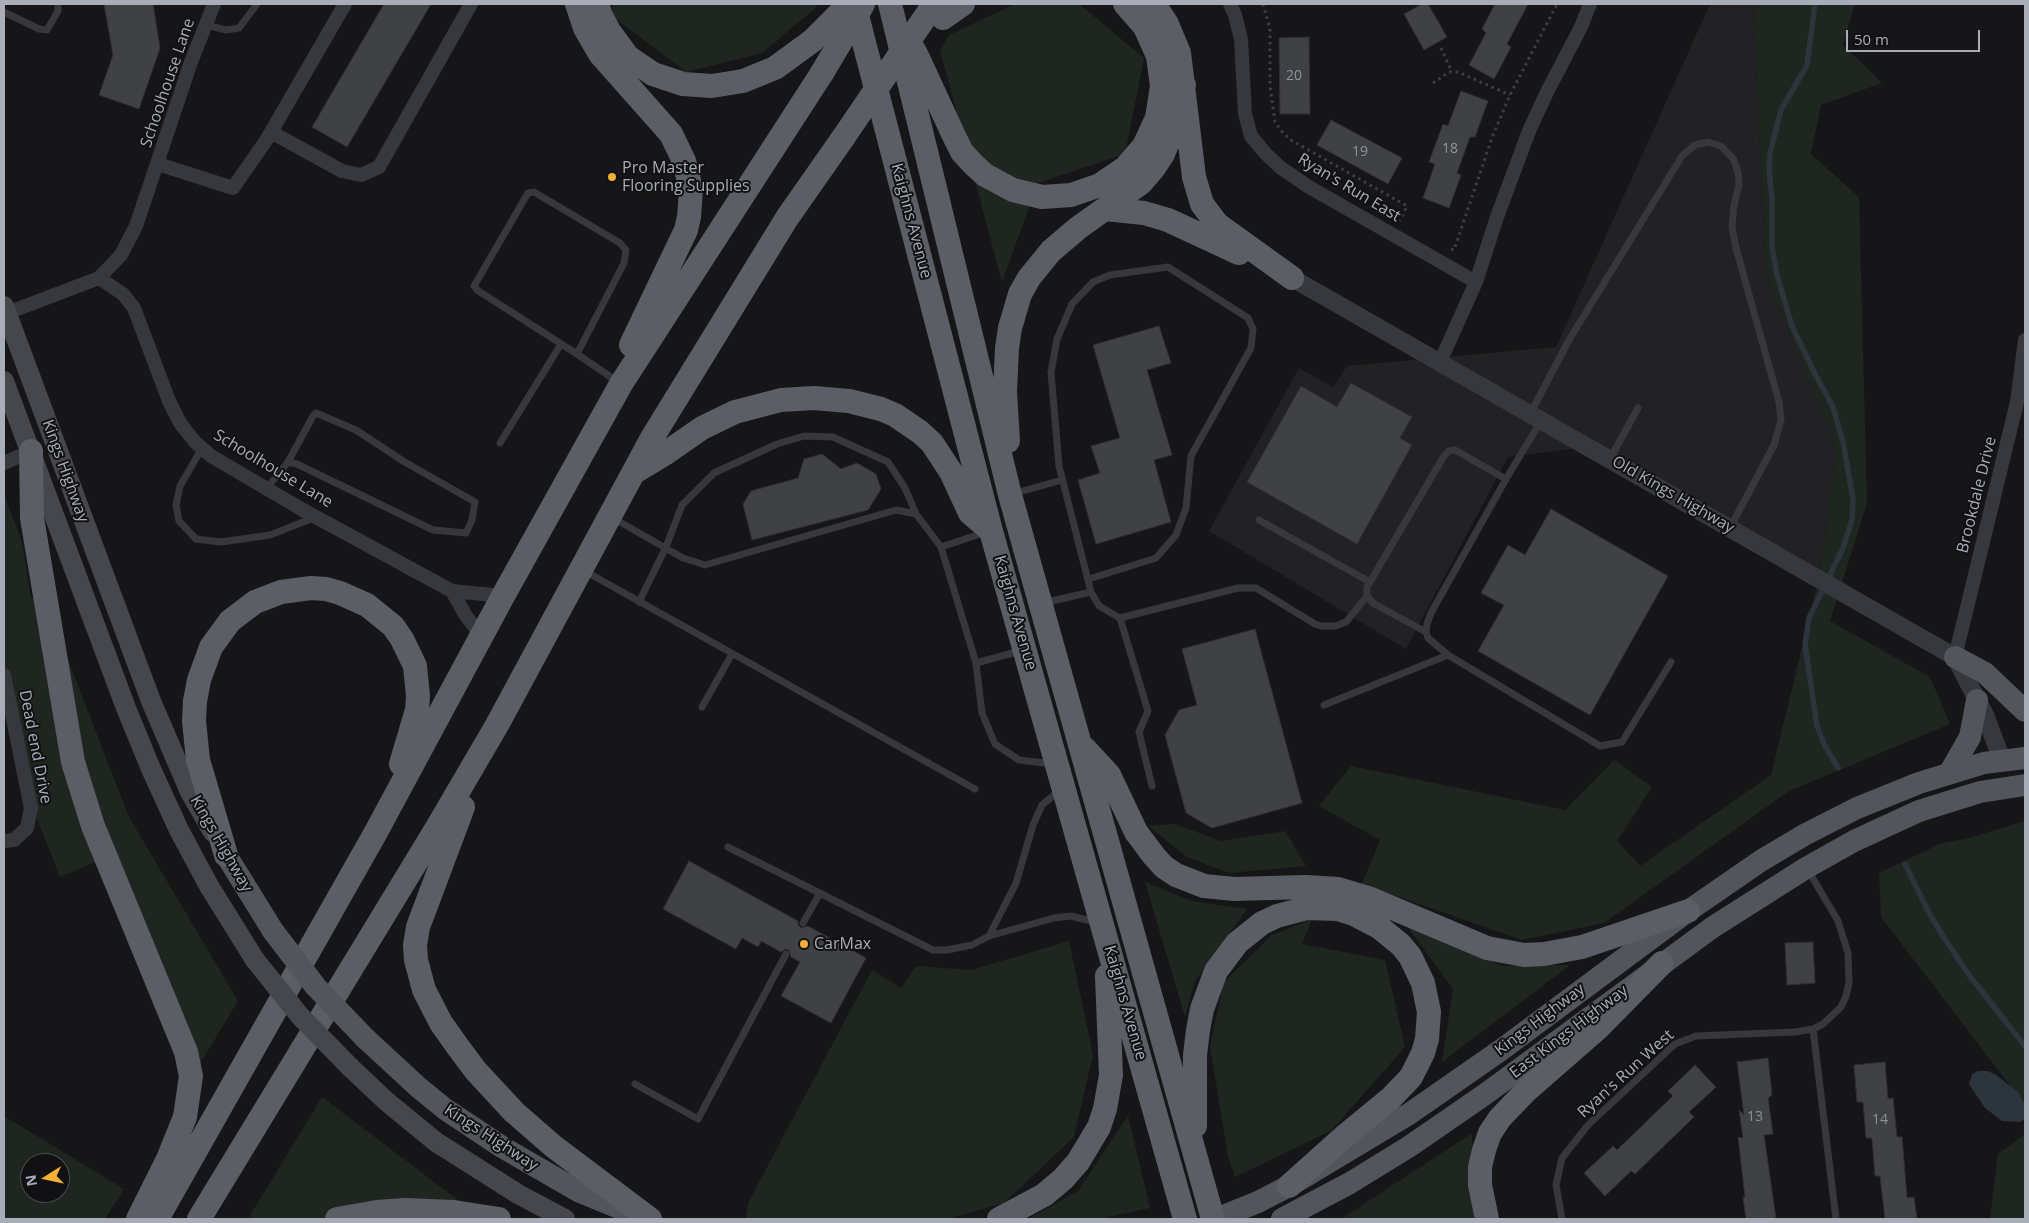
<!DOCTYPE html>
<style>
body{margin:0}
#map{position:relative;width:2029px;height:1223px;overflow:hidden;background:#161618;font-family:"Open Sans",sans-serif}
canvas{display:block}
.frame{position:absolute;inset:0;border:5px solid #a8adb8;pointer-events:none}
.north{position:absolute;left:20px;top:1153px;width:50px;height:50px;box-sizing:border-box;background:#111113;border:1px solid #4d4f55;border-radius:50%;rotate:260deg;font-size:14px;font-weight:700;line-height:20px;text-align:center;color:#a8adb8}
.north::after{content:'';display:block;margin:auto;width:18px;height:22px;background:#f2b134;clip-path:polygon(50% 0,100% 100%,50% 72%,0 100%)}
.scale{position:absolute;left:1846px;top:30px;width:134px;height:22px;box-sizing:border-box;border:2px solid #a8adb8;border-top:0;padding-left:6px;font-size:15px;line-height:18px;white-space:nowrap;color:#a8adb8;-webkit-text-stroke:4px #111113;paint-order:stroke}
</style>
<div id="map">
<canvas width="2029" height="1223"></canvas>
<div class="frame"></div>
<div class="north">N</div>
<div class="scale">50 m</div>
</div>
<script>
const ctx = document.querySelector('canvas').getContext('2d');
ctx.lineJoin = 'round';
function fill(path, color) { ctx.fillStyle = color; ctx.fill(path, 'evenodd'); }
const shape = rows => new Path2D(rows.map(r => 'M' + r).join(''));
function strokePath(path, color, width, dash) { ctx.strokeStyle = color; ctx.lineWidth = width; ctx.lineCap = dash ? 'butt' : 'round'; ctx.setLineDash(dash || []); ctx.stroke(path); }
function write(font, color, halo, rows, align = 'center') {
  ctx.font = font + ' "Open Sans",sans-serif'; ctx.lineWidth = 4; ctx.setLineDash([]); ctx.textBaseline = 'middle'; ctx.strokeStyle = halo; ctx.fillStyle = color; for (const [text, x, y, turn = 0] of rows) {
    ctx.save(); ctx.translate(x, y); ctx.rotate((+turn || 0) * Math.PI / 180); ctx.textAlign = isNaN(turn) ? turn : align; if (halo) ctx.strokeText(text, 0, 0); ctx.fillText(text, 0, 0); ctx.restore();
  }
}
fill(shape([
 [1710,4,1753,4,1766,274,1836,449,1820,573,1593,446,1508,457,1406,649,1209,531,1299,368,1333,387,1347,366,1556,347]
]), '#222225');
fill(shape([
 [612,4,816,4,817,7,762,53,686,72,613,17],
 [1015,4,1079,4,1144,58,1125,154,1038,183,1002,282,940,50,949,35],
 [1753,4,1855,4,1843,45,1882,83,1821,105,1811,154,1859,197,1867,503,1830,621,1930,677,1950,724,1789,791,1604,923,1522,940,1362,884,1380,840,1319,806,1351,766,1565,810,1614,760,1652,787,1617,841,1640,866,1771,775,1820,573,1836,449,1766,274],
 [4,495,22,541,31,598,44,598,129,817,238,1001,198,1067,108,857,60,877,30,801,4,704],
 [2025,821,2025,1105,1881,917,1879,873,1942,843,1969,838],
 [1175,824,1221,841,1285,831,1306,866,1229,873,1187,857,1148,826],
 [1145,882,1192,901,1247,909,1195,981,1185,1017],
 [1401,918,1502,966,1570,965,1442,1062,1453,989],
 [1312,919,1302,944,1385,960,1405,1047,1331,1131,1235,1177,1228,1156,1210,1046,1224,982,1272,935],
 [1069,941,1093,1055,1074,1137,1004,1203,948,1219,745,1219,749,1201,872,970,901,988,916,966,971,970],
 [322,1097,458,1200,461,1219,248,1219],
 [1128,1115,1150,1208,1100,1219,1028,1219,1078,1191],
 [4,1116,124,1189,105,1219,4,1219],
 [30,1163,60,1163,60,1193,30,1193],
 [1472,1133,1474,1203,1476,1219,1341,1219],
 [2025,1134,2025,1219,1990,1219,1998,1154]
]), '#1e261f');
fill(shape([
 [1978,1071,1987,1071,1995,1074,2018,1092,2025,1105,2024,1119,2020,1122,2002,1121,1985,1108,1969,1084,1972,1074]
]), '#2c353c');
strokePath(shape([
 [1815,4,1807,65,1781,110,1770,153,1769,167,1772,200,1772,247,1777,275,1792,326,1816,376,1833,407,1843,442,1853,499,1852,520,1843,548,1809,618,1805,645,1817,726,1825,746,1838,768],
 [1905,864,1929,913,1943,936,1969,975,2025,1046]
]), '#2c353c', 5.5);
const building = shape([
 [104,4,153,4,160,48,139,109,99,95,113,55,104,4],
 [384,4,431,4,347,147,312,127,384,4],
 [1422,4,1428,4,1447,37,1424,50,1404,14,1422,4],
 [1495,4,1528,4,1507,44,1511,47,1494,79,1469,65,1486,33,1482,29,1495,4],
 [1309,37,1310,114,1280,114,1279,38,1309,37],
 [1461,91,1488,101,1475,137,1470,137,1457,173,1461,175,1449,208,1423,198,1435,164,1429,162,1443,124,1448,126,1461,91],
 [1331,120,1402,158,1388,184,1317,145,1331,120],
 [1159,326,1171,363,1147,370,1172,455,1154,460,1171,522,1096,544,1078,480,1100,473,1091,446,1120,438,1093,345,1159,326],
 [1351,383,1412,417,1400,438,1412,445,1357,544,1247,482,1301,386,1337,407,1351,383],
 [822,454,841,469,857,463,876,474,881,489,868,510,752,540,743,504,751,491,798,478,804,459,822,454],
 [1551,509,1668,576,1590,715,1478,651,1504,605,1481,593,1508,545,1525,555,1551,509],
 [1255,629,1302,803,1212,828,1186,813,1165,735,1179,710,1197,705,1182,649,1255,629],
 [689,861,798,921,798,925,801,928,808,926,866,958,831,1023,781,996,800,962,791,957,789,950,785,949,781,952,761,941,758,947,742,938,736,949,663,909,689,861],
 [1813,942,1815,983,1787,985,1785,943,1813,942],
 [1768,1058,1772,1095,1768,1098,1773,1134,1764,1135,1776,1219,1746,1219,1743,1197,1745,1197,1738,1137,1743,1138,1739,1110,1744,1115,1737,1062,1768,1058],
 [1885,1062,1888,1099,1893,1098,1897,1137,1902,1137,1907,1198,1914,1197,1917,1219,1885,1219,1880,1176,1875,1176,1872,1138,1866,1138,1863,1102,1857,1102,1854,1065,1885,1062],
 [1695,1065,1716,1087,1689,1112,1694,1117,1635,1174,1631,1171,1605,1196,1584,1173,1613,1146,1617,1150,1673,1096,1668,1091,1695,1065]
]);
fill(building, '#404145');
strokePath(building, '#303034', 1);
strokePath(shape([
 [1263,4,1270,29,1270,86,1275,122,1283,133,1291,140,1407,206,1400,221],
 [1441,48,1452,72],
 [1433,83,1449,72,1458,72,1510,95],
 [1451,249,1454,250,1493,135,1510,95,1557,4]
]), '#3d3f44', 3, [2.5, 4]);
strokePath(shape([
 [4,12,39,29,47,30,58,11,58,4],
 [206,25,226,30,239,28,257,4],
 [577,354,477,290,474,286,528,193,534,192,620,243,626,250,624,263,577,354,618,382],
 [1530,414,1569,340,1682,156,1695,145,1708,142,1721,146,1733,158,1738,172,1739,185,1734,205,1732,227,1736,248,1779,402,1781,420,1774,445,1730,528],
 [1541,421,1506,479,1431,613,1427,624,1426,632,1428,638,1448,655,1600,746,1622,742,1671,662],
 [500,443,561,344],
 [202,448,180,486,176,505,179,521,196,539,221,542,270,535,316,517],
 [1610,459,1638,408],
 [267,488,288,462,297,464,433,530,466,533,472,520,475,502,403,461,356,430,316,413,313,416,288,462],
 [1012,494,1062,480],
 [613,518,683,558,705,565,896,510,916,514,941,547,986,532],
 [1259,520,1370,582],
 [941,547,976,663,1020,651],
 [583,570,975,789],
 [1089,579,1156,558,1176,535,1186,508,1191,456,1251,348,1253,329,1248,318,1168,267,1110,275,1093,282,1072,304,1057,339,1051,372,1059,466,1091,592,1099,606,1120,618,1238,588,1256,588,1315,624,1321,626,1335,626,1346,622,1367,596],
 [639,602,666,547,682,505,714,473,777,444,804,436,833,437,888,462,905,488,916,514],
 [1043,603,1091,592],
 [1120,618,1148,711,1139,732,1152,786],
 [1426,632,1373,603,1367,596,1367,587,1444,456,1449,451,1455,450,1506,479],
 [976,663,982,713,995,744,1019,760,1053,764],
 [1324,705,1448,655],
 [702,707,732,654],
 [728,847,933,950,947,950,972,945,989,936,1054,918,1071,916,1095,922],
 [803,923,820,893],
 [989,936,1016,883,1033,825,1042,805,1060,790],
 [1813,1029,1836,1219],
 [635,1084,698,1119,786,954],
 [1562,1219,1556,1185,1562,1158,1588,1125,1675,1044,1696,1036,1795,1032,1813,1029,1823,1024,1841,1007,1846,996,1849,983,1848,953,1838,921,1808,870]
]), '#37383d', 7);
strokePath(shape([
 [1230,4,1235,15,1241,39,1245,114,1251,136,1265,153,1281,168,1309,187,1476,282,1497,217,1529,131,1547,92,1581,27,1590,4],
 [271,132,342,171,361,175,379,167,471,4],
 [158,164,233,188,267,139,345,4],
 [99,278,121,255,136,226,191,62,214,4],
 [7,313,99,278,123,294,134,308,169,401,180,423,195,442,211,456,303,510,452,591,503,596],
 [1440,362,1476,282],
 [4,463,31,451],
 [452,591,466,616,481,635],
 [1955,657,2017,402,2025,340],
 [4,675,31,808,27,828,14,840,4,841]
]), '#37383d', 14);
strokePath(shape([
 [1292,278,1955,657,1985,715,2002,760]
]), '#37383d', 18);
strokePath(shape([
 [4,306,151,701,190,792,213,832],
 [4,381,126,708,151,769,179,830,209,886,255,960],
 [350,1067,386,1101,436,1142,518,1194,565,1219]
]), '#45474d', 20);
strokePath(shape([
 [1955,657,1985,673,2025,711],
 [1950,772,1970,737,1977,700],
 [226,855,273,931],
 [365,1038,418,1087,445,1109,502,1147,578,1191,641,1217],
 [1216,1219,1258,1202,1289,1186,1409,1114,1501,1050,1688,911,1762,860,1806,834,1857,808,1919,783,1984,763,2025,758],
 [1282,1219,1350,1183,1410,1146,1484,1095,1713,927,1806,868,1854,841,1919,811,1980,792,2025,785]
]), '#53555c', 22);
strokePath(shape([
 [577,4,585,28,600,54,671,134,684,161,691,189,689,217,686,230,631,345],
 [597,4,601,16,609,31,628,57,653,74,683,84,712,86,743,81,775,68,812,41],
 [854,4,991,531,1185,1219],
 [890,4,1010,495,1213,1219],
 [1154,4,1167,24,1179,53,1194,177,1202,204,1217,224,1292,278],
 [943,18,963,4],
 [910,43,918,58,954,136,962,152,973,164,985,175,1013,190,1042,197,1071,195,1100,185,1125,168,1144,146,1157,118,1162,86,1158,56,1145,27,1125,4],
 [1105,209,1144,213,1168,220,1239,253],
 [1008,441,1005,392,1007,348,1010,328,1020,294,1029,278,1051,251,1078,228,1141,183,1153,169,1163,154,1176,122,1184,85],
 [31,451,32,518,73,762,93,826,186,1052,191,1076,185,1117,168,1159,138,1219],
 [633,473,666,453,702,428,735,412,781,400,814,398,849,401,881,409,895,415,920,432,932,443,951,472,970,513,991,531],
 [1085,749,1109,775,1136,832,1154,856,1164,867,1176,875,1204,886,1235,889,1306,887,1338,889,1371,899,1487,948,1524,955,1544,954,1582,947,1688,911],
 [463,807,418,927,415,945,416,960,424,990,441,1023,458,1047,476,1071,514,1112,553,1146,650,1219],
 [226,855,198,760,194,721,195,701,199,680,211,647,230,621,255,602,281,592,311,588,326,589,340,593,367,605,393,626,402,639,415,666,418,696,417,710,401,764],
 [1195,1126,1195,1055,1198,1030,1202,1009,1216,971,1237,943,1262,923,1277,916,1307,908,1338,909,1354,914,1379,927,1401,945,1410,956,1423,983,1429,1012,1427,1039,1423,1053,1411,1077,1391,1098,1346,1135,1289,1186],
 [157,1219,376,832,503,596,621,384,822,73],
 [199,1219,438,826,497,725,652,438,787,218,843,138],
 [337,1219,377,1212,405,1210,454,1212,499,1219],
 [999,1219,1044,1195,1063,1179,1078,1162,1099,1127,1105,1109,1111,1075,1107,976],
 [1487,1219,1480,1185,1480,1167,1484,1150,1490,1133,1500,1118,1526,1091,1597,1029,1662,963]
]), '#5b5e65', 24);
strokePath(shape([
 [255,960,300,1016,350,1067]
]), '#45474d', 20);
strokePath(shape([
 [273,931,316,987,365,1038]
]), '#53555c', 22);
strokePath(shape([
 [812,41,842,11,853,4],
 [822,73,863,4],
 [843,138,934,4]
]), '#5b5e65', 24);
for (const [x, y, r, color] of [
 [612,177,5,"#f2b134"],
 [804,944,5,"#f2b134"]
]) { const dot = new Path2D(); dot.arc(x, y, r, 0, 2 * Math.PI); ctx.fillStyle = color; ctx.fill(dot); strokePath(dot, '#111113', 2); }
write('14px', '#8e929b', null, [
 ["20",1294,76],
 ["18",1450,149],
 ["19",1360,152],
 ["13",1755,1117],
 ["14",1880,1120]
]);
write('16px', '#a8adb8', '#111113', [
 ["Schoolhouse Lane",168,83,-71],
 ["Ryan's Run East",1349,188,31],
 ["Kaighns Avenue",911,221,75],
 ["Schoolhouse Lane",273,469,31],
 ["Kings Highway",65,471,70],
 ["Old Kings Highway",1673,495,30],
 ["Brookdale Drive",1977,495,-76],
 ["Kaighns Avenue",1015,613,74],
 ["Dead end Drive",35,747,79],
 ["Kings Highway",221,844,60],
 ["Kaighns Avenue",1125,1003,74],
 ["Kings Highway",1540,1020,-37],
 ["East Kings Highway",1569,1032,-37],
 ["Ryan's Run West",1626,1074,-42],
 ["Kings Highway",491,1138,33]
]);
write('16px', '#a8adb8', '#111113', [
 ["Pro Master",622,168],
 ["Flooring Supplies",622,186],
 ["CarMax",814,944]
], 'left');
</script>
